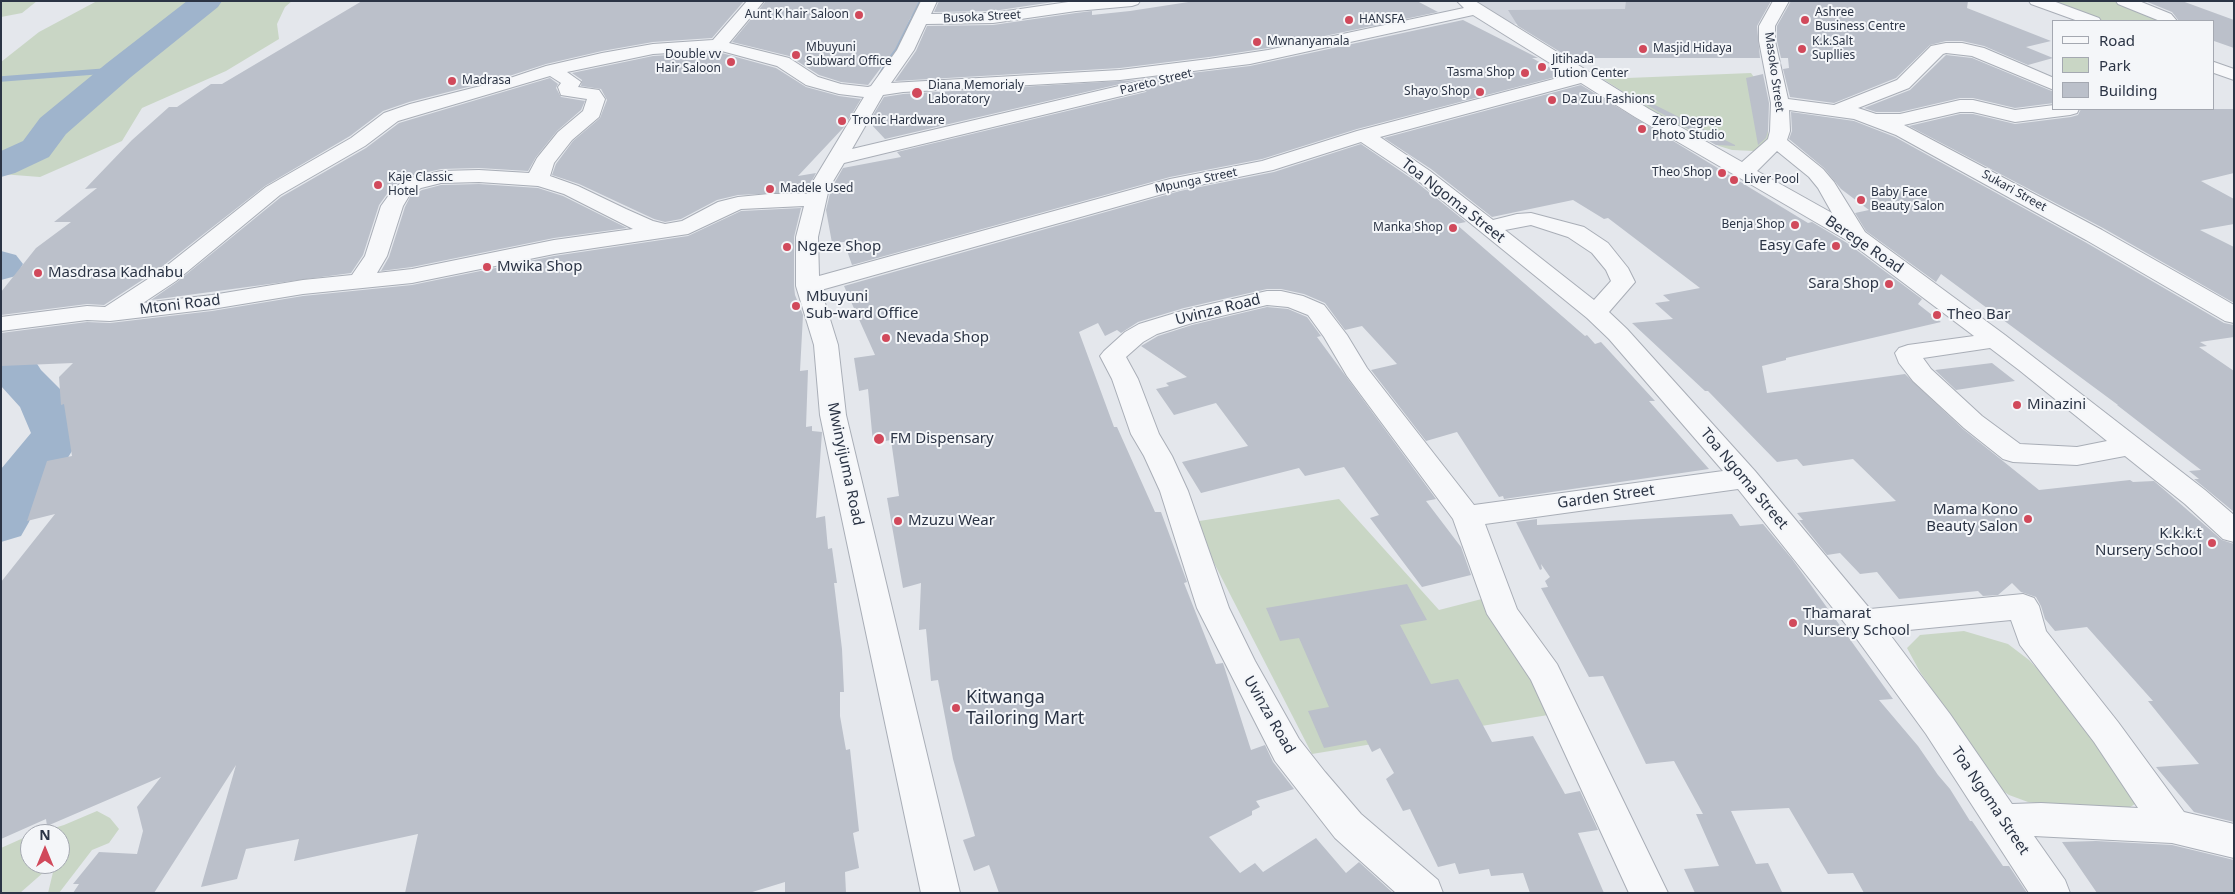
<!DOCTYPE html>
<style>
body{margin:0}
#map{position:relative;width:2235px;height:894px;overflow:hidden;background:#e4e7ec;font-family:"Noto Sans",sans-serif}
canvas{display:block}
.frame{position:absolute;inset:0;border:2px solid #2b3445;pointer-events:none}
.legend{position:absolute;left:2052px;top:20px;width:162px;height:90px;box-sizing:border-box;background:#f4f6f9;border:1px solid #a4a8b1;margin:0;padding:6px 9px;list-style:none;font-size:15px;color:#2b3445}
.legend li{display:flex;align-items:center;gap:10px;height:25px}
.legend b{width:25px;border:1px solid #a4a8b1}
.north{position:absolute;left:20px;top:824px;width:50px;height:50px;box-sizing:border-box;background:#f4f6f9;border:1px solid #a4a8b1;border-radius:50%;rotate:0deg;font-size:14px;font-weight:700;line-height:20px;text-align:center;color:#2b3445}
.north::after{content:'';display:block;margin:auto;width:18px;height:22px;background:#d1495b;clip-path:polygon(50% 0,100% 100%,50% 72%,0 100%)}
</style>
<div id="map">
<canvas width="2235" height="894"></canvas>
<div class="frame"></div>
<ul class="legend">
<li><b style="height:6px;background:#f7f8fa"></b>Road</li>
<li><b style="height:14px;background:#c9d6c5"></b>Park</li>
<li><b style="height:14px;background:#bbc0ca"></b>Building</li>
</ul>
<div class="north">N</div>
</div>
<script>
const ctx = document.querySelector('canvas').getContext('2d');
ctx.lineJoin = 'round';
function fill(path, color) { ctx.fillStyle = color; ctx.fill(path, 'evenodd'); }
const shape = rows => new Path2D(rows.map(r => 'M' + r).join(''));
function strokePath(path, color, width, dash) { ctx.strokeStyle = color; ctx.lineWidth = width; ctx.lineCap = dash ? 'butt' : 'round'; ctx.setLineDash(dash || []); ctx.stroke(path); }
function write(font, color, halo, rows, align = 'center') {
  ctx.font = font + ' "Noto Sans",sans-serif'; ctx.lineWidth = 4; ctx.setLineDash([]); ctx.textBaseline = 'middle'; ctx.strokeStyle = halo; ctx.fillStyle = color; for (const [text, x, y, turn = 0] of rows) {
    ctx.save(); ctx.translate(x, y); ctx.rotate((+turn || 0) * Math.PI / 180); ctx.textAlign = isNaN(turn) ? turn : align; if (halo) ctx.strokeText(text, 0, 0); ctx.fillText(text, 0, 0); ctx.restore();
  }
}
fill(shape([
 [1473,1,1771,1,1744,22,1490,24]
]), '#d2d6de');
fill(shape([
 [1,1,37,1,22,13,1,17],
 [97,1,292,1,285,7,277,24,279,39,226,71,142,108,122,141,40,177,1,174,1,62,39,32],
 [2041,1,2117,1,2165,21,2096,21],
 [1751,73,1764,91,1768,109,1768,148,1754,151,1732,150,1719,146,1653,111,1603,79],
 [1339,499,1439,610,1505,593,1548,715,1312,754,1193,522],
 [1964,631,2008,644,2029,660,2068,701,2143,799,2127,809,2090,805,2057,806,2028,802,2009,795,2000,789,1953,726,1936,695,1920,672,1907,648,1920,635],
 [97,811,110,818,119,829,109,843,92,850,59,893,48,893,55,864,60,864,60,834,35,834,64,825],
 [30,835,30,864,53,864,20,893,1,893,1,848]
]), '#c9d6c5');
strokePath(shape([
 [881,75,913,19,919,1],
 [1,79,119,70]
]), '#9fb4cc', 5.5);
fill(shape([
 [187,1,222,1,218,7,131,77,66,134,49,157,15,173,1,177,1,151,23,141,40,118,107,63,187,1],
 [1,251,16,255,23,264,16,276,1,280,1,251],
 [1,347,30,353,41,370,61,390,68,401,83,433,64,464,38,497,29,522,21,536,1,542,1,469,31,433,20,407,1,386,1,347]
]), '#9fb4cc');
fill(shape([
 [362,1,744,1,712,38,653,42,602,51,546,64,503,78,409,102,383,111,350,136,265,186,159,269,104,305,87,304,1,315,1,292,36,248,71,222,54,222,97,188,85,189,132,140,169,107,177,107,211,84,222,84],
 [766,1,919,1,895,49,868,85,841,82,819,75,789,56,732,42],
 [939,1,1060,1,993,11,934,12],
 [1195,1,1417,1,1438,12,1268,48,1209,57,1120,68,895,81,916,51,927,26,993,25,1076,13,1092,11,1092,15,1130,11],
 [1626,1,1771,1,1757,26,1760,58,1570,58,1518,26,1508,10,1625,9],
 [1791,1,1968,1,1967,8,2051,41,2026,47,2053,58,2028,65,1984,46,1962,41,1946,41,1930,45,1896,78,1834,103,1790,97,1783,69,1789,68,1788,58,1781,58,1777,41,1777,26],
 [2145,1,2182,1,2234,20,2234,48,2214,41,2214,21,2179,21,2172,12],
 [1463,20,1538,58,1532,58,1563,75,1357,129,1262,159,1170,177,852,265,844,242,832,243,826,210,831,189,843,168,901,157,897,152,1146,92,1150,85,1146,80,1141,79,1250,66],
 [718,52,776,68,806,87,839,96,861,99,844,127,798,176,816,173,806,192,802,192,800,187,800,192,738,195,717,200,681,219,665,222,654,219,579,184,552,175,556,164,573,141,600,118,607,100,601,89,581,86,582,80,572,73,653,56],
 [1946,55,1972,58,2054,92,2054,103,2015,108,1973,98,1960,98,1900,112,1876,112,1864,108,1910,90],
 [1763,74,1769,103,1768,131,1766,138,1758,145,1746,78],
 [550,78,558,84,556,88,561,97,585,101,581,110,557,131,536,157,528,171,479,168,441,169,406,177,392,187,379,205,363,255,351,273,151,300,177,282,281,197,366,148,399,123],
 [1137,80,885,139,869,122,884,97,903,94],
 [1581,85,1808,223,1812,222,1847,243,1922,299,1918,304,1941,322,1786,358,1786,360,1762,366,1767,393,1905,374,1963,429,2039,490,2130,480,2133,482,2154,481,2222,540,2234,544,2234,822,2194,812,2156,767,2199,764,2148,701,2153,701,2087,627,2055,631,2045,619,2041,606,2036,597,2021,592,2012,583,1998,595,1983,596,1978,591,1899,599,1877,572,1860,574,1840,553,1827,555,1799,520,1803,520,1797,513,1896,501,1853,459,1803,466,1797,459,1777,462,1708,391,1705,391,1632,323,1673,319,1655,303,1670,301,1663,295,1700,288,1608,218,1604,219,1573,200,1492,217,1431,169,1384,138],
 [1645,100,1735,145,1735,146,1716,145,1640,101],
 [2081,109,2234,109,2234,173,2201,181,2234,199,2234,224,2200,230,2234,247,2234,303,2103,228,1909,126,1960,114,1973,114,2015,124,2071,117,2078,115],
 [1791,112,1854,121,1895,137,2085,242,2224,323,2234,325,2234,337,2200,342,2207,346,2199,347,2234,371,2234,512,2194,479,2199,479,2189,471,2201,470,2117,405,2118,405,1941,274,1936,282,1866,231,1855,213,1869,210,1841,189,1824,168,1789,139,1792,131],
 [1361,144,1415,181,1466,222,1456,224,1585,336,1587,335,1595,344,1601,342,1655,401,1649,401,1709,469,1504,499,1503,496,1499,497,1457,432,1426,441,1371,370,1397,364,1362,326,1345,330,1325,303,1304,294,1281,289,1267,289,1184,308,1138,322,1121,333,1117,330,1105,336,1098,323,1079,332,1114,427,1117,427,1155,512,1161,512,1187,582,1184,583,1216,664,1223,663,1251,750,1265,745,1273,762,1294,789,1256,801,1260,807,1252,811,1252,815,1209,837,1240,873,1255,863,1263,872,1316,838,1346,873,1359,862,1393,893,999,893,989,865,974,871,963,840,975,836,953,759,938,680,931,681,926,629,919,630,921,583,903,588,887,498,899,496,891,440,873,443,868,389,859,391,854,358,875,355,844,286,1180,191,1274,172],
 [479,184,538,188,563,196,627,228,554,238,412,267,381,271,389,257,405,207,410,197,422,190,441,185],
 [801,208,794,237,794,286,795,295,803,315,800,371,808,370,806,427,812,426,812,431,822,432,816,518,825,516,828,549,832,548,837,583,834,583,842,649,844,692,840,692,840,716,846,750,850,749,859,831,853,833,859,868,845,872,846,893,785,893,785,882,749,893,405,893,418,834,294,861,299,839,246,849,237,879,201,887,236,765,154,893,73,893,79,884,73,884,99,852,137,854,143,831,137,807,161,777,47,826,46,819,1,839,1,582,55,514,27,521,47,461,72,456,64,404,61,405,59,377,73,363,1,366,1,333,87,322,110,323,212,311,303,296,412,285,554,256,688,236,741,211],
 [1267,307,1288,309,1307,317,1321,336,1317,337,1436,499,1426,501,1461,547,1471,575,1422,587,1370,518,1379,515,1344,467,1305,476,1299,468,1201,493,1182,462,1248,446,1216,403,1174,415,1156,389,1169,386,1166,383,1187,377,1141,346,1158,336,1192,325],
 [1992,363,2015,381,1956,390,1935,370],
 [1732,514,1740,526,1763,524,1792,559,1893,699,1879,700,1918,746,1938,775,1950,789,1970,821,1972,821,2003,866,2009,866,2027,893,1864,893,1853,873,1828,874,1789,808,1731,811,1756,864,1768,863,1782,892,1695,893,1684,869,1719,866,1696,814,1703,814,1674,761,1646,764,1603,676,1589,677,1541,588,1548,587,1545,581,1550,577,1541,564,1542,569,1540,570,1516,522,1537,519,1537,525],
 [1407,584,1427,620,1400,625,1431,684,1458,679,1492,742,1533,736,1565,794,1580,791,1598,830,1578,833,1604,893,1530,893,1523,873,1491,876,1489,869,1459,874,1455,863,1438,867,1410,809,1403,811,1386,779,1394,773,1380,748,1372,752,1366,740,1324,748,1308,711,1329,707,1299,638,1280,641,1266,608],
 [2096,841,2172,845,2234,860,2234,892,2097,893,2062,842]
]), '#bbc0ca');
const minor = shape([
 [747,1,764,1,729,43,789,58,818,77,841,84,868,87,871,86,897,50,921,1,937,1,931,14,993,13,1075,1,1140,1,1138,4,1132,6,1076,11,993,23,926,24,914,50,891,83,1120,70,1209,59,1268,50,1464,8,1457,1,1475,1,1649,109,1742,162,1768,139,1770,131,1771,103,1759,41,1759,26,1773,1,1789,1,1775,26,1775,41,1788,99,1834,105,1897,80,1931,46,1946,43,1962,43,1984,48,2054,78,2054,90,1972,56,1946,53,1943,54,1909,88,1858,108,1876,114,1900,114,1960,100,1973,100,2015,110,2054,105,2054,109,2079,109,2077,113,2070,115,2015,122,1973,112,1960,112,1904,125,2102,230,2215,294,2234,305,2234,323,2225,321,2086,240,1896,135,1854,119,1789,110,1790,131,1787,140,1823,169,1834,182,1865,232,2005,335,2205,490,2234,515,2234,542,2223,539,2185,504,2125,456,2077,465,2013,462,2003,459,1964,428,1913,381,1899,363,1895,353,1899,348,1908,345,1974,336,1848,241,1635,117,1581,83,1380,137,1430,171,1493,220,1517,214,1531,213,1584,227,1608,243,1628,268,1635,282,1609,312,1627,329,1755,471,1870,609,2023,594,2034,598,2039,606,2046,631,2118,722,2184,812,2234,824,2234,858,2172,843,2034,836,2065,880,2070,893,2029,893,1926,734,1851,631,1738,489,1485,524,1517,609,1557,664,1668,893,1629,893,1531,680,1487,614,1453,519,1347,376,1324,337,1308,315,1288,307,1267,305,1192,323,1157,334,1143,342,1126,357,1138,379,1159,434,1172,456,1188,491,1229,608,1255,661,1299,739,1325,772,1361,814,1438,880,1443,893,1396,893,1335,838,1275,761,1197,608,1160,491,1144,456,1131,434,1112,379,1100,356,1104,351,1125,332,1139,324,1185,310,1267,291,1281,291,1303,296,1324,305,1347,335,1367,368,1474,505,1723,471,1609,339,1587,318,1416,179,1361,142,1273,170,1180,189,821,290,838,345,846,415,960,893,921,893,820,415,814,345,796,286,796,237,804,206,741,209,688,234,554,254,412,283,303,294,212,309,110,321,87,320,1,331,1,317,87,306,105,307,160,271,266,187,351,138,384,113,410,104,504,80,546,66,602,53,653,44,713,40,747,1],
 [1473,15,1569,75,1357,131,1262,161,1170,179,819,276,818,237,829,188,844,163,1146,90,1149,86,1146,82,1140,81,852,149,883,95,903,92,1120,80,1250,64,1473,15],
 [718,50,777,66,806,85,839,94,864,97,809,188,807,194,769,194,738,197,718,202,682,221,665,224,653,221,626,209,578,186,550,176,554,163,572,140,599,117,605,99,599,90,578,87,581,82,567,72,653,54,718,50],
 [550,76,561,83,558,87,561,95,587,99,583,111,558,132,537,158,529,173,479,170,441,171,407,179,394,188,381,206,365,256,352,275,303,280,212,295,143,303,176,281,280,195,365,146,398,121,550,76],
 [1777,151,1809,177,1818,188,1832,213,1757,171,1777,151],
 [479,182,538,186,564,194,633,229,554,240,412,269,377,273,387,256,403,206,409,196,421,188,441,183,479,182],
 [1531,225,1568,237,1592,253,1606,270,1611,281,1594,300,1505,230,1531,225],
 [1990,348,2019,370,2107,441,2077,447,2020,444,1982,416,1931,369,1923,358,1990,348],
 [2011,620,2020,645,2094,742,2138,808,2041,803,2012,804,1950,714,1888,632,2011,620],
 [2029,1,2053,1,2099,18,2101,21,2078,21,2031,4,2029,1],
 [2116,1,2139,1,2171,14,2177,21,2160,21,2118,4,2116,1],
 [2214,62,2234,69,2234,80,2214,73,2214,62]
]);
strokePath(minor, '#a9aeb7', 2);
fill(minor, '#f7f8fa');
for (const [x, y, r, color] of [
 [859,15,5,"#d1495b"],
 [1349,20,5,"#d1495b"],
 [1805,20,5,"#d1495b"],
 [1257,42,5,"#d1495b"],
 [1643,49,5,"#d1495b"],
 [1802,49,5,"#d1495b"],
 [796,55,5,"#d1495b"],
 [731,62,5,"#d1495b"],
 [1542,67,5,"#d1495b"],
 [1525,73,5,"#d1495b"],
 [452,81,5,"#d1495b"],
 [1480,92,5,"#d1495b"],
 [917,93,6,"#d1495b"],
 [1552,100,5,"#d1495b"],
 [842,121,5,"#d1495b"],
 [1642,129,5,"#d1495b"],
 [1722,173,5,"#d1495b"],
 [1734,180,5,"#d1495b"],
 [378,185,5,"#d1495b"],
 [770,189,5,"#d1495b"],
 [1861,200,5,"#d1495b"],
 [1795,225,5,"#d1495b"],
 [1453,228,5,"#d1495b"],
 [1836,246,5,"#d1495b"],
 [787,247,5,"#d1495b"],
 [487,267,5,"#d1495b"],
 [38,273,5,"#d1495b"],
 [1889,284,5,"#d1495b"],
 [796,306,5,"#d1495b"],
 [1937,315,5,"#d1495b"],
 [886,338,5,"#d1495b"],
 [2017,405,5,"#d1495b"],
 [879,439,6,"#d1495b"],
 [2028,519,5,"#d1495b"],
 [898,521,5,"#d1495b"],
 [2212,543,5,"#d1495b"],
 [1793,623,5,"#d1495b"],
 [956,708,5,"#d1495b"]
]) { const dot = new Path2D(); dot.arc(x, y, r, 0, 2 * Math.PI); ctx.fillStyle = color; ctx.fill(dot); strokePath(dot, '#f4f6f9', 2); }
write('12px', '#2b3445', '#f4f6f9', [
 ["Ashree",1815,13],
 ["Business Centre",1815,27],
 ["Aunt K hair Saloon",849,15,"right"],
 ["HANSFA",1359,20],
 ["Mwnanyamala",1267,42],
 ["K.k.Salt",1812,42],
 ["Supllies",1812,56],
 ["Mbuyuni",806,48],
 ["Subward Office",806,62],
 ["Masjid Hidaya",1653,49],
 ["Double vv",721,55,"right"],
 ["Hair Saloon",721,69,"right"],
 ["Jitihada",1552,60],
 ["Tution Center",1552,74],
 ["Tasma Shop",1515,73,"right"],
 ["Madrasa",462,81],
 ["Diana Memorialy",928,86],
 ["Laboratory",928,100],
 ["Shayo Shop",1470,92,"right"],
 ["Da Zuu Fashions",1562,100],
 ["Tronic Hardware",852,121],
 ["Zero Degree",1652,122],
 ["Photo Studio",1652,136],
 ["Theo Shop",1712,173,"right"],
 ["Kaje Classic",388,178],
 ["Hotel",388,192],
 ["Liver Pool",1744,180],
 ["Madele Used",780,189],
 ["Baby Face",1871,193],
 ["Beauty Salon",1871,207],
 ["Benja Shop",1785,225,"right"],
 ["Manka Shop",1443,228,"right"]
], 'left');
write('12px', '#2b3445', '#f4f6f9', [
 ["Busoka Street",982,17,-3],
 ["Masoko Street",1774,72,82],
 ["Pareto Street",1156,82,-14],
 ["Mpunga Street",1196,181,-12],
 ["Sukari Street",2014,191,29]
]);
write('15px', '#2b3445', '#f4f6f9', [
 ["Toa Ngoma Street",1453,201,38],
 ["Berege Road",1864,245,34],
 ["Mtoni Road",180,305,-7],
 ["Uvinza Road",1218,310,-14],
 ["Mwinyijuma Road",845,464,78],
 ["Toa Ngoma Street",1744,479,50],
 ["Garden Street",1606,497,-8],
 ["Uvinza Road",1269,715,60],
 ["Toa Ngoma Street",1990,801,56]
]);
write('15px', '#2b3445', '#f4f6f9', [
 ["Easy Cafe",1826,246,"right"],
 ["Ngeze Shop",797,247],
 ["Mwika Shop",497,267],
 ["Masdrasa Kadhabu",48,273],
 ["Sara Shop",1879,284,"right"],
 ["Mbuyuni",806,297],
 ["Sub-ward Office",806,314],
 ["Theo Bar",1947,315],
 ["Nevada Shop",896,338],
 ["Minazini",2027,405],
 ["FM Dispensary",890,439],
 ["Mama Kono",2018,510,"right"],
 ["Beauty Salon",2018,527,"right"],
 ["Mzuzu Wear",908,521],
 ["K.k.k.t",2202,534,"right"],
 ["Nursery School",2202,551,"right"],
 ["Thamarat",1803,614],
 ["Nursery School",1803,631]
], 'left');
write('18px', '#2b3445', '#f4f6f9', [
 ["Kitwanga",966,698],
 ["Tailoring Mart",966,719]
], 'left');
</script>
